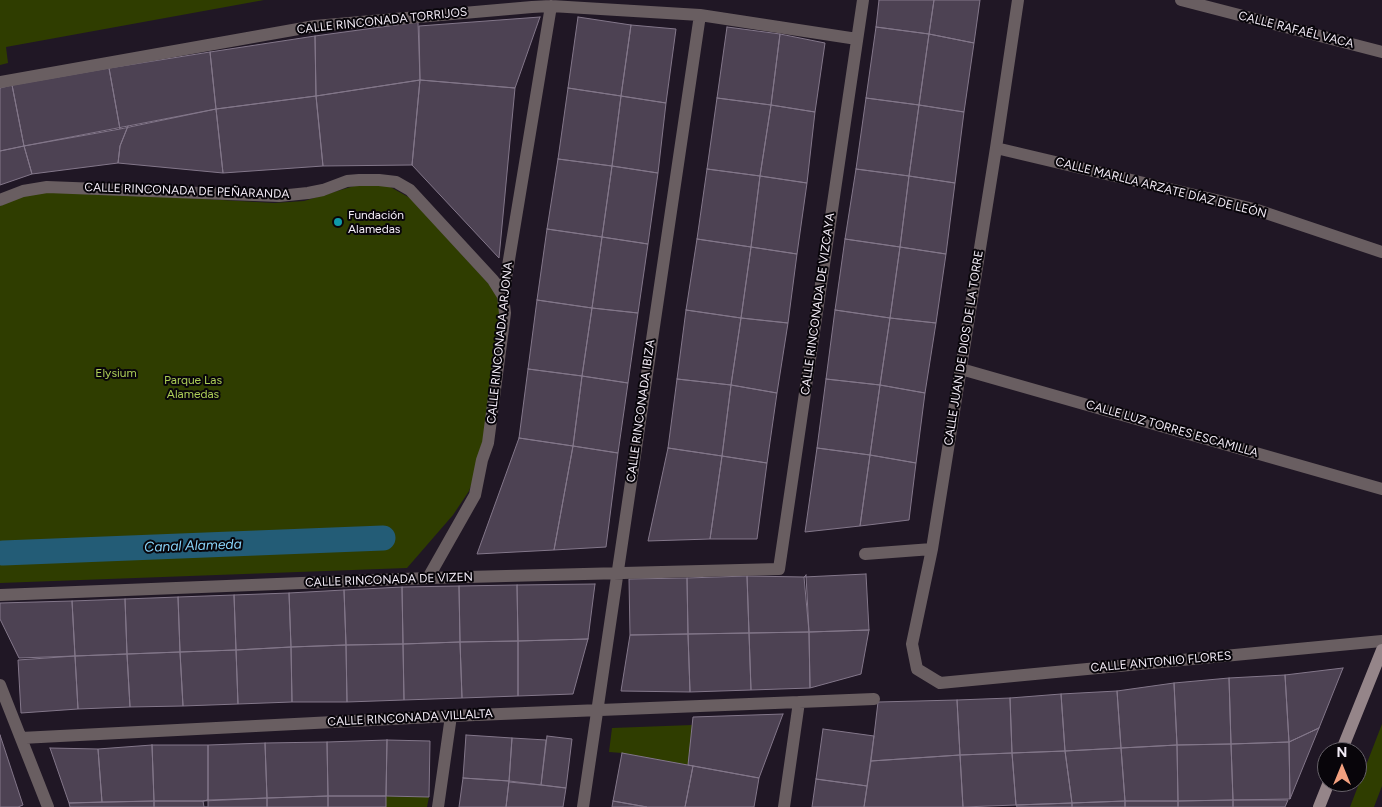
<!DOCTYPE html>
<meta charset="utf-8">
<style>
body{margin:0}
#map{position:relative;width:1382px;height:807px;overflow:hidden;background:#201725;font-family:Figtree,sans-serif}
canvas{display:block}
.north{position:absolute;left:1317px;top:742px;width:50px;height:50px;box-sizing:border-box;background:#08050a;border:1px solid #666169;border-radius:50%;rotate:0deg;font-size:14px;font-weight:700;line-height:20px;text-align:center;color:#f3ecf7}
.north::after{content:'';display:block;margin:auto;width:18px;height:22px;background:#f2a07f;clip-path:polygon(50% 0,100% 100%,50% 72%,0 100%)}
</style>
<div id="map">
<canvas width="1382" height="807"></canvas>
<div class="north">N</div>
</div>
<script>
const ctx = document.querySelector('canvas').getContext('2d');
ctx.lineJoin = 'round';
function fill(path, color) { ctx.fillStyle = color; ctx.fill(path, 'evenodd'); }
const shape = rows => new Path2D(rows.map(r => 'M' + r).join(''));
function strokePath(path, color, width, dash) { ctx.strokeStyle = color; ctx.lineWidth = width; ctx.lineCap = dash ? 'butt' : 'round'; ctx.setLineDash(dash || []); ctx.stroke(path); }
function write(font, color, halo, rows, align = 'center') {
  ctx.font = font + ' Figtree,sans-serif'; ctx.lineWidth = 4; ctx.setLineDash([]); ctx.textBaseline = 'middle'; ctx.strokeStyle = halo; ctx.fillStyle = color; for (const [text, x, y, turn = 0] of rows) {
    ctx.save(); ctx.translate(x, y); ctx.rotate((+turn || 0) * Math.PI / 180); ctx.textAlign = isNaN(turn) ? turn : align; if (halo) ctx.strokeText(text, 0, 0); ctx.fillText(text, 0, 0); ctx.restore();
  }
}
fill(shape([
 [0,0,264,0,6,47,8,63,0,65],
 [364,183,385,184,410,198,502,298,487,440,469,491,453,515,407,568,0,583,0,206,20,197,47,190,274,203,304,201],
 [1382,724,1382,786,1374,807,1350,807],
 [692,725,688,765,622,753,609,752,612,728],
 [386,796,429,797,427,807,386,807]
]), '#2f3d00');
strokePath(shape([
 [3,553,383,538]
]), '#235c76', 25);
const building = shape([
 [879,0,934,0,929,34,876,27,879,0],
 [934,0,980,0,974,43,929,34,934,0],
 [540,17,515,88,420,80,419,26,540,17],
 [578,17,631,25,621,96,568,88,578,17],
 [418,22,420,80,316,96,315,36,418,22],
 [631,25,676,29,666,103,621,96,631,25],
 [727,27,780,34,771,105,717,98,727,27],
 [876,27,929,34,919,105,866,98,876,27],
 [780,34,825,43,815,112,771,105,780,34],
 [929,34,974,43,964,112,919,105,929,34],
 [315,36,316,96,216,109,210,52,315,36],
 [210,52,216,109,120,129,109,68,210,52],
 [109,68,120,129,24,146,12,85,109,68],
 [420,80,412,165,323,166,316,96,420,80],
 [420,80,515,88,499,258,412,165,420,80],
 [12,85,24,146,0,151,0,88,12,85],
 [568,88,621,96,612,166,558,159,568,88],
 [316,96,323,166,223,173,216,109,316,96],
 [621,96,666,103,658,173,612,166,621,96],
 [717,98,771,105,760,176,707,169,717,98],
 [866,98,919,105,909,176,856,169,866,98],
 [771,105,815,112,807,183,760,176,771,105],
 [919,105,964,112,955,183,909,176,919,105],
 [216,109,223,173,118,163,120,146,128,126,216,109],
 [128,126,120,146,118,163,32,174,24,146,128,126],
 [24,146,32,174,0,185,0,151,24,146],
 [558,159,612,166,602,237,547,229,558,159],
 [612,166,658,173,648,244,602,237,612,166],
 [707,169,760,176,751,247,697,239,707,169],
 [856,169,909,176,900,247,845,239,856,169],
 [760,176,807,183,797,254,751,247,760,176],
 [909,176,955,183,946,254,900,247,909,176],
 [547,229,602,237,592,308,537,300,547,229],
 [602,237,648,244,638,313,592,308,602,237],
 [697,239,751,247,741,318,686,310,697,239],
 [845,239,900,247,890,318,835,310,845,239],
 [751,247,797,254,788,323,741,318,751,247],
 [900,247,946,254,936,323,890,318,900,247],
 [537,300,592,308,582,376,528,369,537,300],
 [592,308,638,313,628,383,582,376,592,308],
 [686,310,741,318,731,385,677,379,686,310],
 [835,310,890,318,880,385,826,379,835,310],
 [741,318,788,323,777,393,731,385,741,318],
 [890,318,936,323,925,393,880,385,890,318],
 [528,369,582,376,573,446,519,438,528,369],
 [582,376,628,383,618,453,573,446,582,376],
 [677,379,731,385,722,456,668,448,677,379],
 [826,379,880,385,870,455,817,448,826,379],
 [731,385,777,393,767,463,722,456,731,385],
 [880,385,925,393,916,463,870,455,880,385],
 [519,438,573,446,554,550,477,554,519,438],
 [573,446,618,453,606,547,554,550,573,446],
 [668,448,722,456,710,539,648,541,668,448],
 [817,448,870,455,860,526,805,532,817,448],
 [870,455,916,463,909,520,860,526,870,455],
 [722,456,767,463,757,539,710,539,722,456],
 [866,574,869,630,809,632,804,577,866,574],
 [806,575,809,632,749,633,747,576,804,577,806,575],
 [747,576,749,633,688,634,687,578,747,576],
 [687,578,688,634,630,635,629,579,687,578],
 [595,584,588,639,518,641,517,585,595,584],
 [517,585,518,641,460,642,459,586,517,585],
 [459,586,460,642,403,644,402,587,459,586],
 [402,587,403,644,346,645,344,590,402,587],
 [344,590,346,645,291,647,289,593,344,590],
 [289,593,291,647,236,650,234,595,289,593],
 [234,595,236,650,180,652,178,597,234,595],
 [178,597,180,652,127,654,125,599,178,597],
 [125,599,127,654,75,656,72,601,125,599],
 [72,601,75,656,19,658,0,619,0,603,72,601],
 [869,630,861,674,810,688,809,632,869,630],
 [809,632,810,688,751,690,749,633,809,632],
 [749,633,751,690,690,692,688,634,749,633],
 [688,634,690,692,621,691,630,635,688,634],
 [588,639,573,694,518,696,518,641,588,639],
 [518,641,518,696,462,698,460,642,518,641],
 [460,642,462,698,404,700,403,644,460,642],
 [403,644,404,700,347,702,346,645,403,644],
 [346,645,347,702,292,702,291,647,346,645],
 [291,647,292,702,238,704,236,650,291,647],
 [236,650,238,704,183,706,180,652,236,650],
 [180,652,183,706,130,707,127,654,180,652],
 [127,654,130,707,78,709,75,656,127,654],
 [75,656,78,709,21,713,18,660,75,656],
 [1343,668,1319,728,1289,742,1285,675,1343,668],
 [1285,675,1289,742,1231,744,1229,678,1285,675],
 [1229,678,1231,744,1177,745,1174,683,1229,678],
 [1174,683,1177,745,1121,748,1117,691,1174,683],
 [1117,691,1121,748,1065,751,1061,694,1117,691],
 [1061,694,1065,751,1012,753,1010,698,1061,694],
 [1010,698,1012,753,960,755,957,700,1010,698],
 [957,700,960,755,871,761,878,702,957,700],
 [783,714,759,778,688,765,693,717,783,714],
 [1319,728,1290,799,1289,742,1319,728],
 [823,729,874,736,867,786,816,779,823,729],
 [0,735,23,805,18,807,0,807,0,735],
 [466,735,512,738,509,781,463,778,466,735],
 [547,736,572,739,566,788,541,785,547,736],
 [512,738,546,740,541,785,509,782,512,738],
 [387,740,386,796,328,796,327,742,387,740],
 [387,740,430,741,429,797,386,796,387,740],
 [327,742,328,796,267,798,265,743,327,742],
 [1289,742,1290,799,1233,800,1231,744,1289,742],
 [265,743,267,798,208,800,208,745,265,743],
 [1231,744,1233,800,1178,801,1177,745,1231,744],
 [152,745,154,801,102,802,98,749,152,745],
 [152,745,208,745,208,800,203,801,154,801,152,745],
 [1177,745,1178,801,1125,801,1121,748,1177,745],
 [50,748,98,749,102,802,69,803,50,748],
 [1121,748,1125,801,1072,803,1065,751,1121,748],
 [1065,751,1072,803,1016,805,1012,753,1065,751],
 [622,753,693,766,685,807,647,807,613,801,622,753],
 [1012,753,1016,805,963,807,960,755,1012,753],
 [960,755,963,807,864,807,871,761,960,755],
 [693,766,759,778,754,807,685,807,693,766],
 [463,778,509,781,506,807,459,807,463,778],
 [816,779,867,786,864,807,812,807,816,779],
 [509,781,566,788,563,807,506,807,509,781],
 [328,796,328,807,267,807,267,798,328,796],
 [328,796,386,796,386,807,328,807,328,796],
 [267,798,267,807,204,807,203,801,267,798],
 [208,800,208,807,154,807,154,801,203,801,208,800],
 [1233,800,1233,807,1178,807,1178,801,1233,800],
 [1233,800,1288,800,1285,807,1233,807,1233,800],
 [154,801,154,807,70,807,69,803,154,801],
 [613,801,647,807,612,807,613,801],
 [1125,801,1125,807,1072,807,1072,803,1125,801],
 [1125,801,1178,801,1178,807,1125,807,1125,801],
 [1072,803,1072,807,1017,807,1016,805,1072,803]
]);
fill(building, '#4d4253');
strokePath(building, '#83778a', 1);
strokePath(shape([
 [1018,0,996,148,932,549,912,644,917,669,940,683,1382,641],
 [1181,0,1382,52],
 [0,82,315,26,532,7,551,6,700,15,857,39],
 [996,148,1254,209,1382,252],
 [0,200,23,191,47,187,279,196,308,193,323,190,347,181,359,180,379,180,396,182,410,190,493,280,503,296],
 [961,369,1382,489],
 [865,554,932,549],
 [428,578,475,495,482,460,488,443,505,313,503,296,551,6],
 [0,595,428,578,779,569,863,0],
 [0,685,48,807],
 [21,738,451,716,874,699],
 [438,807,451,716],
 [583,807,700,15],
 [784,807,799,702]
]), '#695e61', 12);
strokePath(shape([
 [1341,752,1382,650],
 [1319,807,1329,782]
]), '#958589', 12);
for (const [x, y, r, color] of [
 [338,222,5,"#0f9aa8"]
]) { const dot = new Path2D(); dot.arc(x, y, r, 0, 2 * Math.PI); ctx.fillStyle = color; ctx.fill(dot); strokePath(dot, '#08050a', 2); }
write('12px', '#f3ecf7', '#08050a', [
 ["CALLE RINCONADA TORRIJOS",382,21,-6],
 ["CALLE RAFAÉL VACA",1296,30,14],
 ["CALLE MARLLA ARZATE DÍAZ DE LEÓN",1161,188,14],
 ["CALLE RINCONADA DE PEÑARANDA",187,191,2],
 ["CALLE RINCONADA DE VIZCAYA",818,304,-82],
 ["CALLE RINCONADA ARJONA",500,343,-84],
 ["CALLE JUAN DE DIOS DE LA TORRE",964,348,-81],
 ["CALLE RINCONADA IBIZA",641,411,-82],
 ["CALLE LUZ TORRES ESCAMILLA",1172,429,16],
 ["CALLE RINCONADA DE VIZEN",389,580,-2],
 ["CALLE ANTONIO FLORES",1161,662,-5],
 ["CALLE RINCONADA VILLALTA",410,718,-3]
]);
write('12px', '#f3ecf7', '#08050a', [
 ["Fundación",348,215],
 ["Alamedas",348,229]
], 'left');
write('12px', '#accd57', '#08050a', [
 ["Elysium",116,373],
 ["Parque Las",193,380],
 ["Alamedas",193,394]
]);
write('italic 14px', '#88d2f7', '#08050a', [
 ["Canal Alameda",193,546,-2]
]);
</script>
